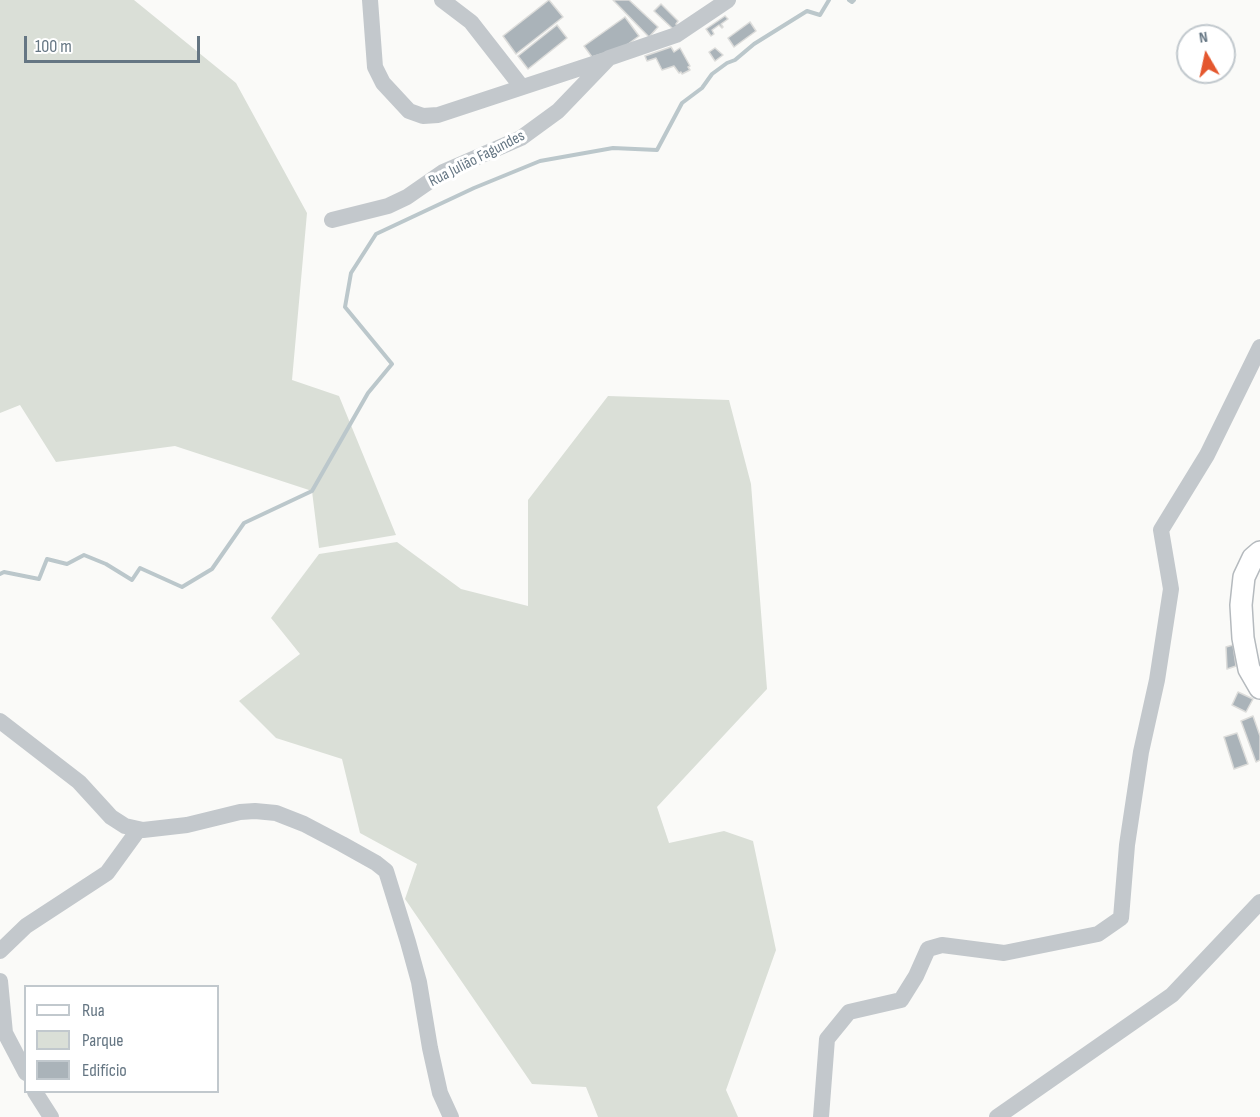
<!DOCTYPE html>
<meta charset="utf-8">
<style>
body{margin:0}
#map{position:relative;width:1260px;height:1117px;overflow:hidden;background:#fafaf8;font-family:"Sofia Sans Condensed",sans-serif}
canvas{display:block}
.legend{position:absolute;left:24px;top:985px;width:195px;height:108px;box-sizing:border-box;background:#fff;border:2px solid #c1c8cd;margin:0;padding:8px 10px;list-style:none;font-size:18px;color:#657683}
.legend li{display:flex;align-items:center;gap:12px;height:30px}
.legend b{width:30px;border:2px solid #c1c8cd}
.north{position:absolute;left:1176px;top:24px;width:60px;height:60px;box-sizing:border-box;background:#fff;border:2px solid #c1c8cd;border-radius:50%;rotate:351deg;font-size:16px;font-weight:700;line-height:24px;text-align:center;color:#657683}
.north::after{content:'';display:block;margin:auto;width:21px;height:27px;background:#e4572e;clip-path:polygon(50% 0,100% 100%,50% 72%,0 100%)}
.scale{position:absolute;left:24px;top:36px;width:176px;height:27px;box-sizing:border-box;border:3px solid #657683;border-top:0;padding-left:8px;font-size:18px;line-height:21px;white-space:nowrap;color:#657683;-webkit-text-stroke:4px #fff;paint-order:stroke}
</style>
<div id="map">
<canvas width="1260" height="1117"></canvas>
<ul class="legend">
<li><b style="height:8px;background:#fff"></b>Rua</li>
<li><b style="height:16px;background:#dadfd7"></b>Parque</li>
<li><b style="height:16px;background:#aab3b9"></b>Edifício</li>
</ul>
<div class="north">N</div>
<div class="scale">100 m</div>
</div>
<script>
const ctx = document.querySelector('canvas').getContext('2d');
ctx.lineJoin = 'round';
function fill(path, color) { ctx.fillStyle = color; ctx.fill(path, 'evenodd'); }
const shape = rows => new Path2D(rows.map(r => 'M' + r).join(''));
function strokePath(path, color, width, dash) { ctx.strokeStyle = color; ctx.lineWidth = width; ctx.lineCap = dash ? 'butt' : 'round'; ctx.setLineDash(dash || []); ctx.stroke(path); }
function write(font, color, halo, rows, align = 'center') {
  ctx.font = font + ' "Sofia Sans Condensed",sans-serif'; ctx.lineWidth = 6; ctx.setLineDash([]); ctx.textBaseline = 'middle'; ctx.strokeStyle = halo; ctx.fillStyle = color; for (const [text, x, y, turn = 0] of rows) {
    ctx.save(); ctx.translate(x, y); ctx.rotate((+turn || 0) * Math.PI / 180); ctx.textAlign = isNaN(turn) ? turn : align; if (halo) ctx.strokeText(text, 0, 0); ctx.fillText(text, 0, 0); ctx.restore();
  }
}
fill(shape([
 [0,0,134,0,236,83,307,213,292,380,339,396,396,535,319,548,312,491,175,446,56,462,20,405,0,413],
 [608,396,729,400,751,484,767,689,657,807,669,843,724,831,753,841,776,950,726,1090,738,1117,598,1117,586,1087,532,1084,405,899,417,864,360,833,342,759,276,738,239,701,300,654,271,618,319,554,397,542,461,589,528,606,528,500]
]), '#dadfd7');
strokePath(shape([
 [849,0,852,2,854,0],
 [0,574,4,572,39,579,47,559,67,564,84,555,106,564,132,580,140,568,182,587,212,569,244,523,312,491,368,393,392,364,345,307,351,273,376,234,474,188,540,161,613,148,657,150,682,103,702,88,712,74,727,63,735,60,754,44,807,11,820,15,829,0]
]), '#bbc7cb', 4);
const building = shape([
 [549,0,563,17,516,54,503,36,549,0],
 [613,0,629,0,658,27,649,37,613,0],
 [661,4,678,21,676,24,679,29,672,28,654,11,661,4],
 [725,16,728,19,721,24,723,27,722,28,719,25,712,30,714,34,711,36,706,29,725,16],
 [625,17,639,36,624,47,592,57,584,46,625,17],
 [750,22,756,31,734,47,728,38,750,22],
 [557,25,567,38,528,69,518,56,557,25],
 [671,47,674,52,680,48,690,66,688,67,690,70,682,74,681,72,679,73,674,66,662,70,656,58,647,61,645,56,671,47],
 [715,48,723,55,715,61,709,52,715,48],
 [1233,645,1236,666,1227,669,1226,647,1233,645],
 [1238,692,1253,699,1246,712,1232,705,1238,692],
 [1253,716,1260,736,1260,760,1256,762,1241,721,1253,716],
 [1237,733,1248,764,1234,769,1224,737,1237,733]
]);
fill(building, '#aab3b9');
strokePath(building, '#dcdcda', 1.5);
const major = shape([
 [1260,552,1253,558,1244,577,1241,605,1243,638,1249,669,1260,688]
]);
strokePath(major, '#b5babe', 24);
strokePath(shape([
 [370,0,375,67,383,83,409,111,423,116,438,115,608,59],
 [442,0,471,22,521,86],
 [332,220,388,206,407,197,443,172,521,138,558,111,609,58,676,35,728,0],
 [0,721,79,782,111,817,125,826,143,830,152,829,187,825,240,812,255,811,276,813,304,824,342,844,376,863,386,871,408,942,419,982,430,1048,440,1093,451,1117],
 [0,951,26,926,107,873,139,829],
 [0,981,5,1033,26,1073],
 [35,1092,51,1117],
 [821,1117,827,1039,849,1012,901,1000,916,976,928,949,942,945,1004,953,1098,934,1121,918,1127,845,1141,752,1157,680,1171,589,1161,530,1207,455,1260,347],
 [997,1117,1172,995,1260,902]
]), '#c3c8cc', 16);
strokePath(major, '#fff', 21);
write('16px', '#657683', '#fff', [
 ["Rua Julião Fagundes",477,159,-27]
]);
</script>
